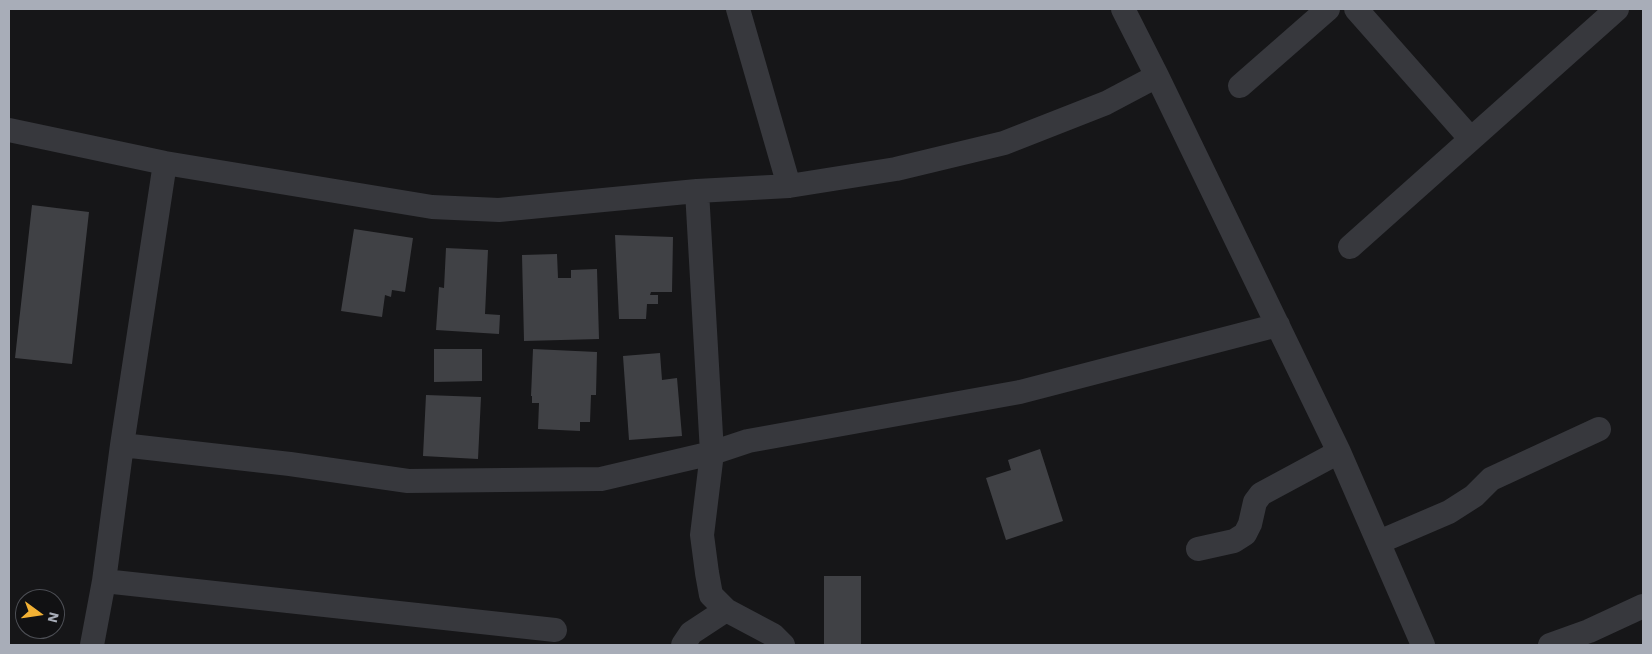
<!DOCTYPE html>
<style>
body{margin:0}
#map{position:relative;width:1652px;height:654px;overflow:hidden;background:#161618;font-family:"Work Sans",sans-serif}
canvas{display:block}
.frame{position:absolute;inset:0;border:10px solid #a8adb8;pointer-events:none}
.north{position:absolute;left:15px;top:589px;width:50px;height:50px;box-sizing:border-box;background:#111113;border:1px solid #4d4f55;border-radius:50%;rotate:104deg;font-size:14px;font-weight:700;line-height:20px;text-align:center;color:#a8adb8}
.north::after{content:'';display:block;margin:auto;width:18px;height:22px;background:#f2b134;clip-path:polygon(50% 0,100% 100%,50% 72%,0 100%)}
</style>
<div id="map">
<canvas width="1652" height="654"></canvas>
<div class="frame"></div>
<div class="north">N</div>
</div>
<script>
const ctx = document.querySelector('canvas').getContext('2d');
ctx.lineJoin = 'round';
function fill(path, color) { ctx.fillStyle = color; ctx.fill(path, 'evenodd'); }
const shape = rows => new Path2D(rows.map(r => 'M' + r).join(''));
function strokePath(path, color, width, dash) { ctx.strokeStyle = color; ctx.lineWidth = width; ctx.lineCap = dash ? 'butt' : 'round'; ctx.setLineDash(dash || []); ctx.stroke(path); }
fill(shape([
 [32,205,89,212,72,364,15,358],
 [354,229,413,238,405,292,392,290,391,297,385,295,382,317,341,311],
 [615,235,673,237,672,292,651,292,650,295,658,295,658,304,647,304,646,319,619,319],
 [446,248,488,250,485,314,500,315,499,334,436,330,439,287,444,288],
 [557,254,558,278,571,278,571,270,597,269,599,339,524,341,522,255],
 [434,349,482,349,482,381,434,382],
 [533,349,597,352,596,395,591,395,590,422,580,422,580,431,538,429,539,403,532,403,532,396,531,396],
 [660,353,662,380,677,378,682,436,629,440,623,356],
 [426,395,481,397,478,459,423,456],
 [1040,449,1063,521,1006,540,986,478,1011,470,1008,460],
 [824,576,861,576,861,645,824,645]
]), '#404145');
strokePath(shape([
 [738,9,789,186],
 [1123,9,1157,76,1339,452,1423,645],
 [1356,9,1470,138],
 [1240,86,1328,9],
 [9,130,165,163,432,207,499,210,697,191,789,186,896,169,1004,143,1106,103,1157,76],
 [697,191,712,453,702,535,707,573,711,595,726,610,773,635,783,645],
 [1350,247,1617,9],
 [122,445,290,464,408,481,601,479,712,453,748,441,1020,392,1278,325],
 [1379,542,1449,512,1474,496,1491,479,1599,429],
 [1198,549,1234,541,1245,534,1250,524,1255,502,1261,494,1339,452],
 [104,581,555,630],
 [92,645,104,581,122,445,165,163],
 [683,645,691,633,726,610],
 [1550,645,1589,631,1643,606]
]), '#37383d', 24);
</script>
